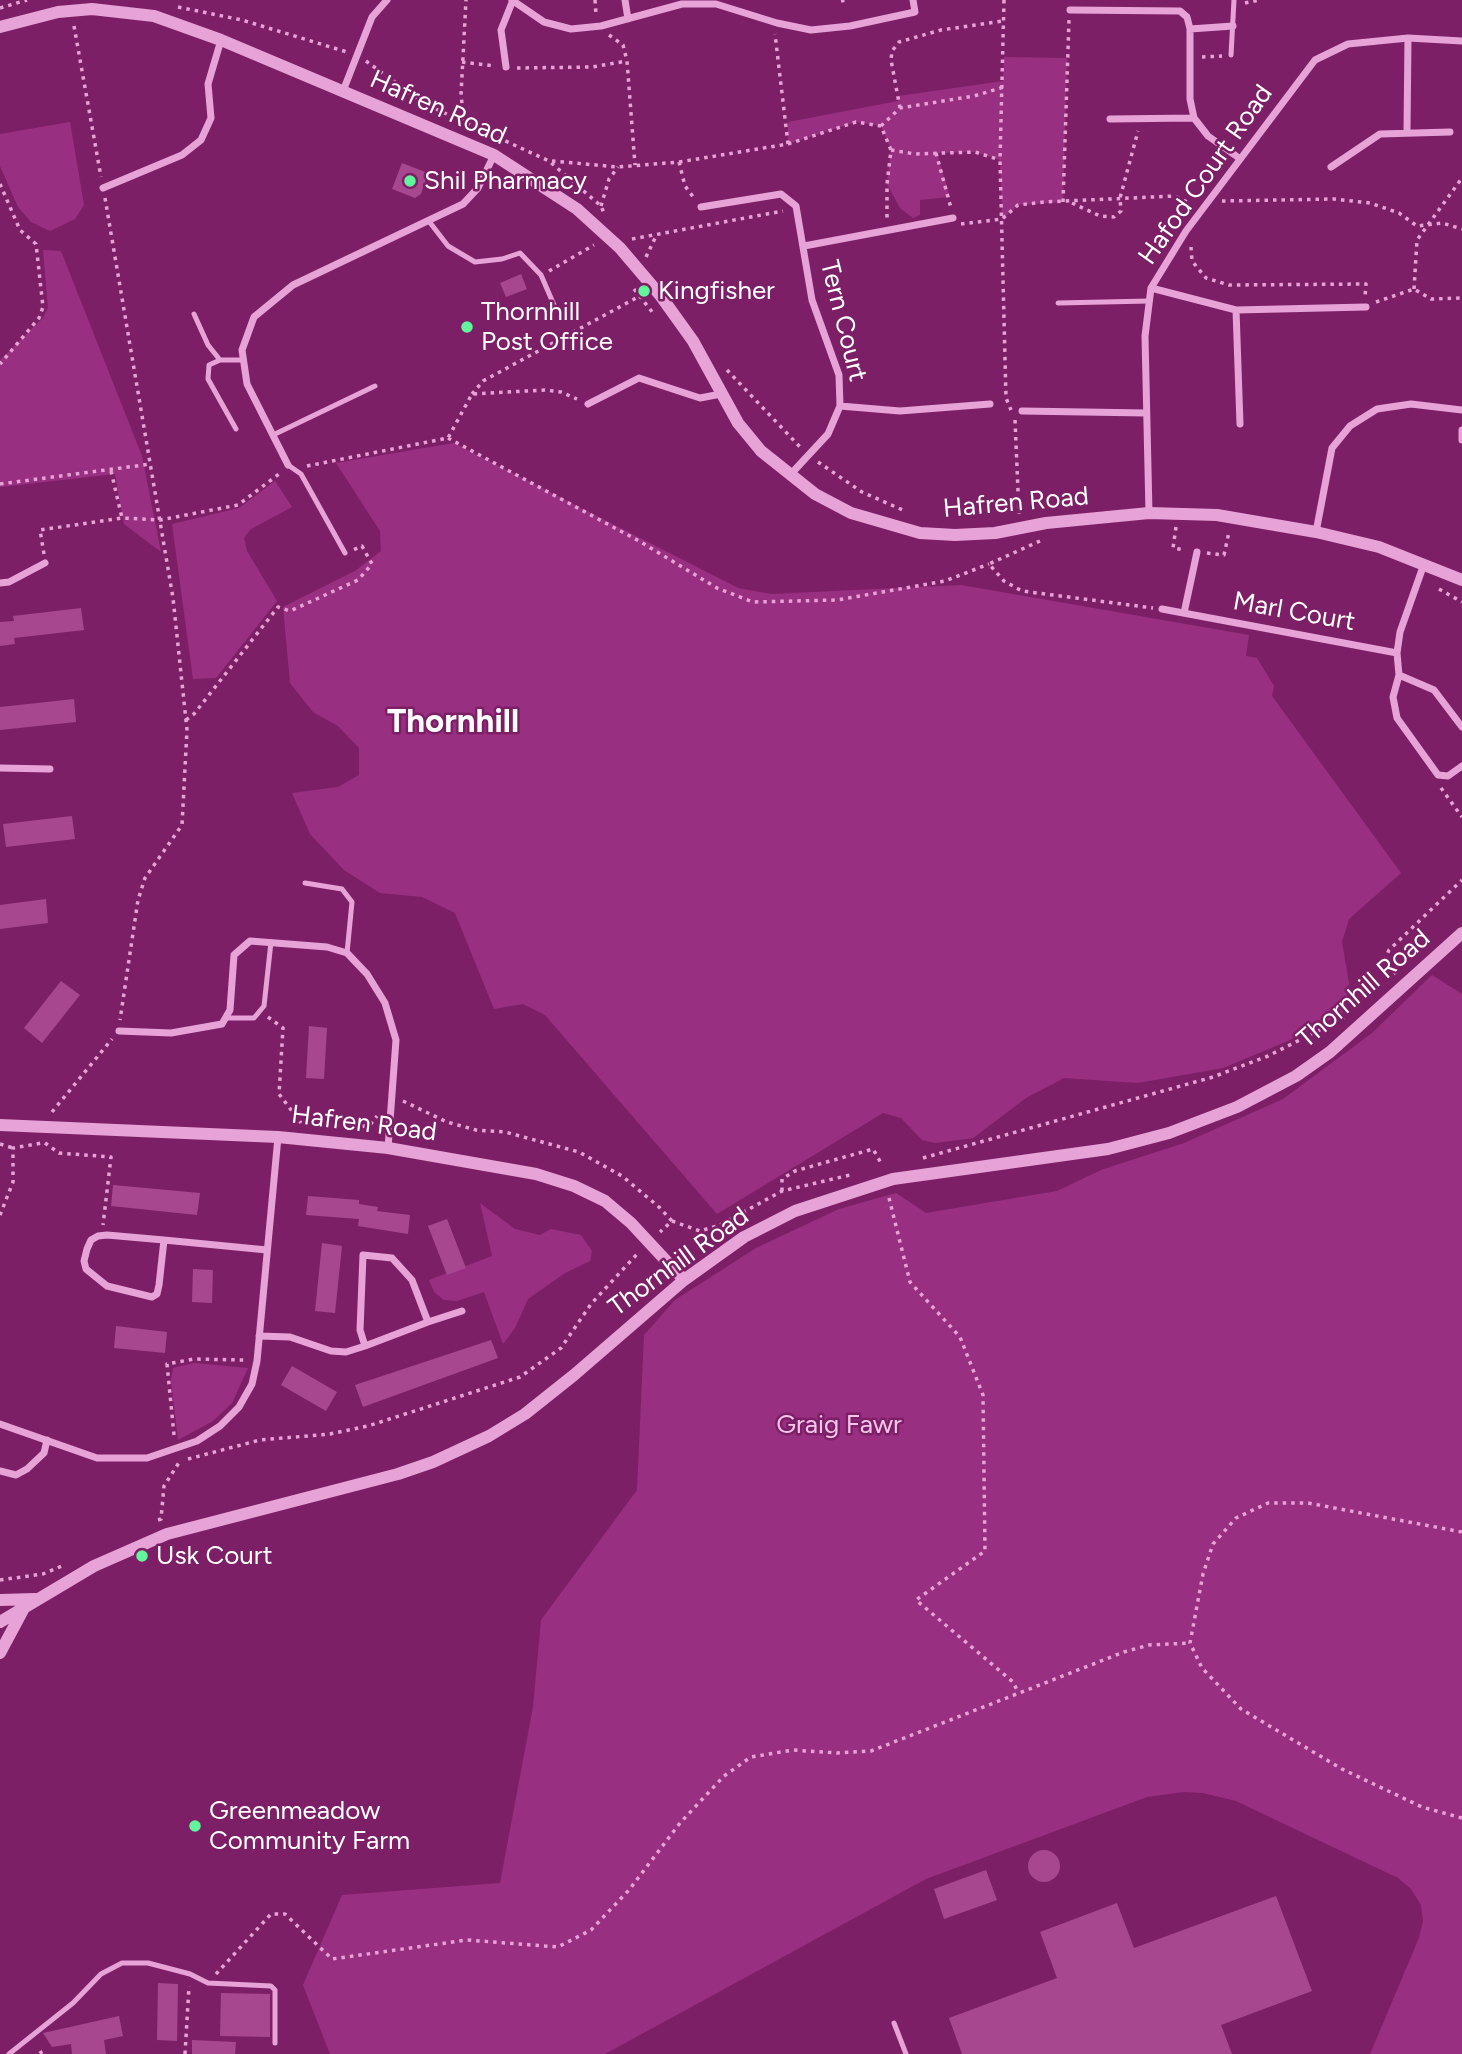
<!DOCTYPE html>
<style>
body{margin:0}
canvas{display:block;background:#7d1f66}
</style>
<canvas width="1462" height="2054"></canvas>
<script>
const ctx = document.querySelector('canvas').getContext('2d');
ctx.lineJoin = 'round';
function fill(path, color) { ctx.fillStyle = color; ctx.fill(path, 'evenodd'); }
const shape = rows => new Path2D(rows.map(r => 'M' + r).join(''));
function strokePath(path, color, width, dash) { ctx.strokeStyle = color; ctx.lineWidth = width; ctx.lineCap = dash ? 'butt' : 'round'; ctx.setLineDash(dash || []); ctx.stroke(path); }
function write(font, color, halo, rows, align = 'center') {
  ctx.font = font + ' Figtree,sans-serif'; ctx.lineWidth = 5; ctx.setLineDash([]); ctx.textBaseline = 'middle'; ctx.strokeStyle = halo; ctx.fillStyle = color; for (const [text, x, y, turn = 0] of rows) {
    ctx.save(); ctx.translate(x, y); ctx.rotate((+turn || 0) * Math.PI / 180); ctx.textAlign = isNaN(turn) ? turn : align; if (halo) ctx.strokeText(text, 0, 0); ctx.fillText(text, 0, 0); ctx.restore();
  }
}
fill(shape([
 [1004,57,1067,58,1063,202,1019,205,1002,219,1000,160,975,152,937,153,950,197,920,200,920,215,913,218,900,208,887,184,891,150,881,126,856,122,788,144,788,122,898,101,898,96,1003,81],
 [70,122,84,205,75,219,50,231,31,222,18,207,0,166,0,134],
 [43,250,61,251,142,456,161,552,124,524,115,474,0,487,0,360,43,318,48,308],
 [454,443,738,588,771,594,961,585,1249,635,1246,656,1257,658,1274,686,1272,696,1401,873,1349,919,1342,942,1349,983,1345,1012,1288,1041,1223,1068,1138,1083,1064,1078,1026,1098,973,1138,935,1143,922,1140,901,1118,883,1113,717,1214,545,1015,523,1004,494,1009,455,913,422,897,380,893,344,870,310,834,292,793,338,787,359,775,359,748,338,726,313,712,290,683,283,607,355,571,381,551,380,531,336,463],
 [275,481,292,507,251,529,244,538,247,551,277,601,216,678,193,679,172,524,239,508],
 [1432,975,1462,994,1462,2054,1370,2054,1419,1938,1423,1921,1421,1905,1411,1889,1398,1878,1236,1801,1203,1793,1184,1792,1147,1797,926,1879,605,2054,330,2054,303,1985,342,1895,500,1883,533,1707,541,1620,637,1490,644,1335,675,1300,756,1248,839,1209,896,1193,926,1213,1057,1191,1101,1170,1184,1143,1283,1099,1372,1033],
 [480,1203,515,1229,540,1235,551,1229,581,1235,592,1251,590,1261,565,1273,528,1299,515,1328,503,1344,484,1292,457,1301,444,1300,434,1292,429,1280,492,1256],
 [194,1363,248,1368,232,1403,213,1421,178,1440,171,1381,173,1368]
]), '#992f80');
fill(shape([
 [402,163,428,173,421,194,415,198,392,189],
 [521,274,527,289,506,297,500,283],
 [81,608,84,630,14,638,15,644,0,646,0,622,14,621,13,616],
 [74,699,76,722,0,730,0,707],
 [72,816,75,839,6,847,3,824],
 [46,899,48,923,0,929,0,905],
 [61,981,80,995,42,1043,24,1028],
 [309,1026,327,1028,324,1079,306,1078],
 [113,1185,200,1193,197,1215,111,1206],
 [308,1196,359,1200,359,1204,378,1207,377,1211,410,1215,408,1234,358,1226,359,1219,306,1215],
 [447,1219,466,1268,447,1275,428,1226],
 [322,1243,342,1246,335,1313,315,1311],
 [193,1269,213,1270,212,1303,192,1302],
 [116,1326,167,1332,165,1353,114,1348],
 [491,1340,498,1358,363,1407,355,1385],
 [292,1366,337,1392,326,1411,281,1385],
 '1028 1866a16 16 0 1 1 32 0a16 16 0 1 1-32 0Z',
 [986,1870,997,1900,944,1919,934,1889],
 [1276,1896,1312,1991,1221,2025,1232,2054,962,2054,949,2018,1057,1978,1040,1932,1117,1903,1134,1948],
 [158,1983,178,1984,177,2041,157,2040],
 [221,1993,270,1994,270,2037,220,2036],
 [119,2016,123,2036,104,2040,106,2054,72,2054,71,2044,52,2047,43,2033],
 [192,2040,236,2042,235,2054,192,2054]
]), '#a64790');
strokePath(shape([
 [595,0,596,15],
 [1004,0,1000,160,1006,398,1011,410],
 [841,1,846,0],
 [1245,3,1260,0],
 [178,7,242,20,347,52],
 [0,8,27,0],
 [74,26,101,177],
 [609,35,623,45,627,61,635,165],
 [1202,57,1222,56],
 [366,61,425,104,549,161,601,206,604,213],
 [462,62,495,66],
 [517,68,592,67,627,61],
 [900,108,891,60,892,51,899,42,941,30,1003,21],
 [464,120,461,95,466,0],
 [881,126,900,108,974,96,1004,87],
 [788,144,856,122,881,126,891,150,887,184,887,218],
 [891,150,915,154,975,152,1000,160],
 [936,153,951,208],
 [552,161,618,167,679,162,788,144,775,34],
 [679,162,685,186,694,198],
 [0,184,20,230,36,244,43,307,39,318,0,364],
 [105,198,173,598,187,730,182,825,145,878,138,900,120,1020],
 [1222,201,1334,199,1370,203,1399,213,1417,226,1442,223,1462,229],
 [1063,202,1069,20],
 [1072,203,1100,216,1114,217,1121,211,1120,198,1138,131],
 [601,206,609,179,618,167],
 [961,224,1002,219,1018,205,1044,202,1175,196,1191,204],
 [632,239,783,211],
 [1191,247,1192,261,1206,278,1229,285,1366,284,1365,297],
 [646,257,657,234],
 [549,271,594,245],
 [634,289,653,313],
 [1414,289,1417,240,1462,178],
 [1376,302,1414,289,1431,299,1462,298],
 [727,370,801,448],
 [472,394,483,381,638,297],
 [1015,420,1019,514],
 [448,438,639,541,717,588,753,602,837,600,945,581,989,564],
 [818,462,862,492,905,511],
 [307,466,448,438,472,394,545,390,561,392,577,399],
 [111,471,122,518],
 [0,484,151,464],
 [1176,527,1173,548,1185,550],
 [1040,541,989,564,1004,581,1022,591,1153,608],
 [1207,553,1224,555,1229,532],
 [44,554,40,530,122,518,160,520,238,505,279,474],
 [1439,589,1462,602],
 [186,720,194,714,278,607,290,611,358,580,372,564,362,546,353,550],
 [1441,788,1462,817],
 [1396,974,1385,959,1389,950,1462,880],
 [268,1017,283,1028,279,1094,301,1123],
 [403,1101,447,1122,476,1130,505,1132,579,1152,622,1176,659,1207,672,1221,660,1232],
 [52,1112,112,1039],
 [354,1128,370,1125,377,1116],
 [45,1143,59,1153,111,1157,103,1225],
 [0,1144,13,1148],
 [923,1158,1213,1077,1268,1056,1345,1017],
 [782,1191,782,1179,795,1171,873,1149,881,1163],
 [889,1198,910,1282,960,1337,983,1395,985,1551,916,1600,1013,1682,1018,1692],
 [0,1215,13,1182,13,1148,42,1143],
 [672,1221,700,1231,720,1225,782,1191,850,1175],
 [174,1435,167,1364,194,1359,245,1360],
 [188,1459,260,1440,330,1434,368,1426,520,1377,561,1348,591,1304,639,1252],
 [158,1520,161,1519,164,1486,180,1461],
 [1462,1532,1308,1503,1268,1503,1236,1518,1213,1544,1203,1574,1190,1643,1202,1668,1241,1709,1342,1769,1422,1807,1462,1818],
 [0,1580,43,1574,62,1566],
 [216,1974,271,1914,285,1914,332,1959,467,1940,558,1947,591,1930,629,1890,680,1823,724,1776,751,1757,793,1750,837,1753,871,1751,1124,1652,1149,1645,1190,1643],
 [40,2051,42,2054],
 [185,2054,189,1986]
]), '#e7a2d7', 3.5, [3.5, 5]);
strokePath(shape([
 [1231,55,1234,0],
 [428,220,448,246,475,262,502,259,520,253,541,275,554,305],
 [1058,303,1149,301],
 [194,314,208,345,220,360],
 [236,429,208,379,209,365,220,360,243,360],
 [273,435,375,386],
 [288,465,301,474,345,553],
 [305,883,342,889,352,902,347,953],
 [225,1018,254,1018,264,1006,271,942],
 [894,2023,906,2054],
 [9,2054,73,2003,101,1974,122,1963,148,1963,190,1974,208,1983,271,1986,275,1990,275,2043]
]), '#e7a2d7', 5);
strokePath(shape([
 [512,0,544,22,571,29,601,26,682,4,716,4,777,23,811,30,850,26,915,12,913,0],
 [625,0,628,19],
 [1070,10,1180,11,1187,17,1190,29,1190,99,1194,118,1208,136,1239,158],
 [1190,29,1233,26],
 [506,67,501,30,513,0],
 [343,91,372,17,387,0],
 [1110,119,1194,118],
 [1407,131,1408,38],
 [1331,167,1380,134,1450,132],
 [103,188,182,155,201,140,211,118,208,84,221,40],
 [701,207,781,194,796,206,812,300,839,375,840,406,828,434,790,475],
 [804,246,953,218],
 [1151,288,1236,310,1366,307],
 [1236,310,1240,424],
 [588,404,639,378,700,398,721,394],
 [840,406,900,411,990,404],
 [1022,411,1146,413],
 [1462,430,1462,440],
 [288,465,247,384,242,350,254,317,293,285,463,204,478,188,494,155],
 [1149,513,1145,336,1151,288,1186,231,1315,60,1348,44,1408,38,1462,41],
 [1316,532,1332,448,1350,426,1377,409,1411,404,1462,410],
 [0,583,9,582,45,563],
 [1162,609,1397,653,1400,632,1424,564],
 [1184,613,1197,552],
 [1397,653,1399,675,1393,697,1397,718,1438,775,1448,776,1462,766],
 [1399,675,1434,690,1462,727],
 [0,768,50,769],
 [119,1031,171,1033,222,1024,230,1010,234,955,250,941,327,947,347,953,367,974,385,1003,396,1040,388,1148],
 [164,1240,159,1285,157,1294,152,1297,107,1286,86,1269,84,1261,87,1249,91,1240,98,1236,107,1235,164,1240,267,1250],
 [428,1322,462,1311],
 [259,1336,290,1337,331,1351,346,1352,365,1346,428,1322,412,1280,392,1258,363,1255,360,1330,365,1346],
 [0,1424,97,1458,147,1458,197,1441,220,1426,239,1407,252,1384,257,1361,278,1137],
 [0,1471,16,1475,27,1469,44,1453,47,1440]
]), '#e7a2d7', 7);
strokePath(shape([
 [0,27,58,12,92,9,154,16,221,40,494,155,577,209,620,248,660,295,693,341,738,423,761,451,815,494,851,513,920,533,955,535,995,533,1046,523,1149,513,1217,515,1316,532,1379,547,1462,580],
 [0,1125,278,1137,388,1148,536,1174,574,1186,605,1201,631,1223,684,1280],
 [0,1600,35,1599],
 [0,1622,94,1566,167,1534,398,1474,433,1462,489,1436,525,1414,574,1375,684,1280,744,1237,795,1211,893,1179,1108,1149,1169,1133,1237,1107,1296,1076,1330,1052,1462,933],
 [0,1653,23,1610]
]), '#e7a2d7', 12);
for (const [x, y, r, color] of [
 [410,181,7,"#62f59b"],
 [644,291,7,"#62f59b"],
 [467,327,7,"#62f59b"],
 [142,1556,7,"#62f59b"],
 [195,1826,7,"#62f59b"]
]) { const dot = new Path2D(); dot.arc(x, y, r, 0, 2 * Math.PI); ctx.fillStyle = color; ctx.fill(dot); strokePath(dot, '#7d1f66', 2.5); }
write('26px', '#fff', '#7d1f66', [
 ["Hafren Road",438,108,24],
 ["Hafod Court Road",1206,175,-55],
 ["Tern Court",843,321,76],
 ["Hafren Road",1016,503,-5],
 ["Marl Court",1294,612,10],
 ["Thornhill Road",1364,989,-41],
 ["Hafren Road",364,1124,7],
 ["Thornhill Road",679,1262,-36]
]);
write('26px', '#fff', '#7d1f66', [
 ["Shil Pharmacy",424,181],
 ["Kingfisher",658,291],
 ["Thornhill",481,312],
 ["Post Office",481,342],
 ["Usk Court",156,1556],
 ["Greenmeadow",209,1811],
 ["Community Farm",209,1841]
], 'left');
write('26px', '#f5c5eb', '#7d1f66', [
 ["Graig Fawr",839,1425]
]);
write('bold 33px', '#fff', '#7d1f66', [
 ["Thornhill",453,722]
]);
</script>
